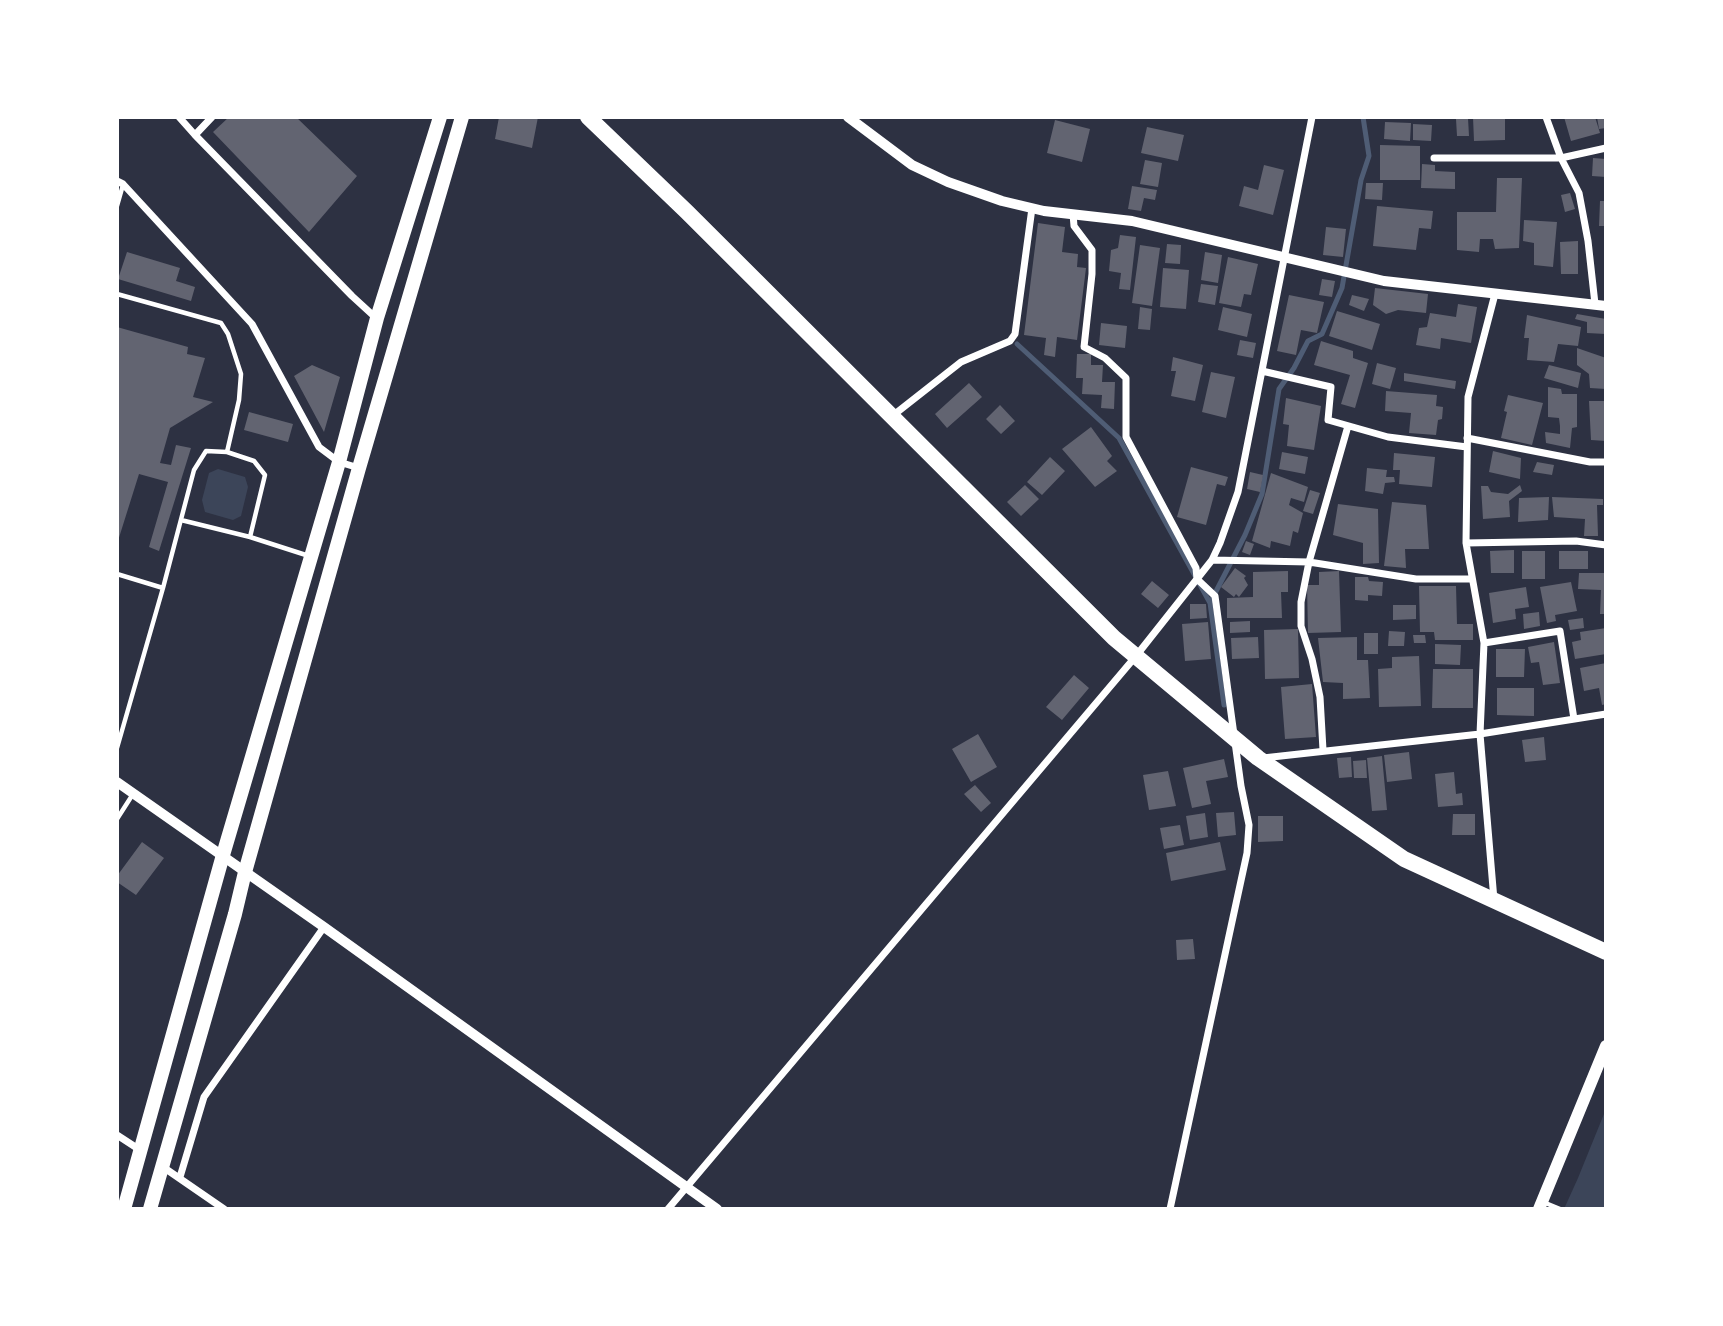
<!DOCTYPE html>
<style>
body{margin:0}
#map{position:relative;width:1723px;height:1326px;overflow:hidden;background:#2d3142;font-family:"Exo 2",sans-serif}
canvas{display:block}
.frame{position:absolute;inset:0;border:119px solid #fff;pointer-events:none}
</style>
<div id="map">
<canvas width="1723" height="1326"></canvas>
<div class="frame"></div>
</div>
<script>
const ctx = document.querySelector('canvas').getContext('2d');
ctx.lineJoin = 'round';
function fill(path, color) { ctx.fillStyle = color; ctx.fill(path, 'evenodd'); }
const shape = rows => new Path2D(rows.map(r => 'M' + r).join(''));
function strokePath(path, color, width, dash) { ctx.strokeStyle = color; ctx.lineWidth = width; ctx.lineCap = dash ? 'butt' : 'round'; ctx.setLineDash(dash || []); ctx.stroke(path); }
fill(shape([
 [218,469,245,477,248,487,241,516,233,520,205,512,202,500,209,473],
 [1606,1109,1606,1209,1564,1209,1578,1178]
]), '#3c4559');
strokePath(shape([
 [1017,344,1119,438,1210,603,1224,705],
 [1210,603,1245,535,1262,494,1279,389,1294,368,1308,341,1322,334,1342,288,1361,180,1369,156,1363,117]
]), '#4f5d75', 5);
fill(shape([
 [229,117,296,117,357,176,309,232,213,132],
 [499,117,538,117,532,148,495,139],
 [1473,117,1505,117,1505,140,1474,141],
 [1564,117,1595,117,1600,133,1571,141],
 [1597,117,1606,117,1606,128,1599,129],
 [1468,118,1469,136,1457,136,1456,119],
 [1055,120,1090,129,1082,162,1047,153],
 [1385,122,1411,123,1410,141,1384,139],
 [1413,124,1432,125,1431,141,1413,140],
 [1147,127,1184,135,1178,161,1141,153],
 [1380,145,1420,146,1420,180,1380,180],
 [1593,158,1606,159,1606,177,1592,176],
 [1145,160,1162,163,1158,187,1140,184],
 [1422,164,1435,165,1435,171,1455,172,1455,189,1421,188],
 [1264,165,1284,170,1273,215,1239,206,1244,186,1258,190],
 [1497,178,1522,178,1519,248,1495,249,1493,239,1480,239,1479,252,1457,250,1457,212,1496,212],
 [1366,183,1383,183,1382,200,1365,199],
 [1132,186,1157,190,1155,200,1144,198,1141,211,1128,209],
 [1570,193,1575,209,1565,212,1561,195],
 [1600,201,1606,201,1606,226,1599,226],
 [1377,206,1433,211,1431,229,1419,228,1416,250,1373,246],
 [1524,220,1557,222,1553,267,1534,265,1534,243,1523,241],
 [1038,223,1065,227,1062,252,1078,254,1077,267,1086,268,1077,340,1057,337,1055,357,1044,355,1046,338,1024,335],
 [1326,227,1346,229,1343,257,1323,255],
 [1120,235,1136,237,1130,290,1119,289,1121,273,1109,271,1111,250,1118,248],
 [1578,241,1578,274,1561,274,1560,242],
 [1167,244,1181,245,1180,264,1165,263],
 [1140,245,1160,248,1152,306,1132,303],
 [127,252,180,268,176,281,195,287,191,301,118,279],
 [1205,252,1222,255,1218,283,1201,280],
 [1228,257,1258,264,1251,295,1244,294,1241,307,1219,303],
 [1163,268,1189,270,1186,309,1160,307],
 [1322,279,1335,281,1332,297,1319,295],
 [1201,284,1218,286,1215,305,1198,302],
 [1375,288,1428,294,1426,313,1398,310,1386,314,1373,305],
 [1289,295,1324,302,1317,333,1301,330,1296,355,1277,351],
 [1352,295,1369,299,1364,311,1349,305],
 [1458,304,1477,307,1471,343,1441,338,1440,349,1416,345,1419,328,1427,327,1430,313,1456,317],
 [1140,307,1152,309,1150,330,1138,329],
 [1223,307,1252,314,1247,337,1218,330],
 [1337,311,1380,324,1372,350,1329,336],
 [1577,314,1606,319,1606,334,1587,333,1587,322,1575,319],
 [1527,315,1581,327,1578,346,1558,344,1554,362,1527,360,1529,338,1524,338],
 [1101,323,1127,326,1125,348,1099,345],
 [117,327,188,347,187,354,205,358,193,397,213,402,170,428,160,463,171,465,176,445,191,448,159,551,149,547,168,482,139,474,117,544],
 [1240,340,1256,343,1253,358,1237,355],
 [1321,341,1353,351,1353,358,1368,363,1355,408,1341,404,1350,375,1314,365],
 [1577,348,1606,358,1606,389,1590,388,1589,374,1577,365],
 [1077,354,1091,354,1091,365,1103,365,1102,382,1115,382,1114,409,1101,408,1102,395,1082,394,1083,378,1076,378],
 [1173,357,1203,365,1195,401,1171,396,1176,371,1171,371],
 [1377,363,1396,368,1390,389,1372,384],
 [312,365,340,377,324,432,294,376],
 [1549,365,1581,373,1578,388,1544,378],
 [1211,372,1235,377,1226,418,1202,412],
 [1404,373,1456,381,1455,389,1404,381],
 [969,383,982,397,947,428,935,414],
 [1548,387,1561,389,1562,394,1577,394,1577,427,1572,428,1570,448,1546,443,1545,432,1560,434,1560,426,1559,418,1548,417],
 [1386,391,1437,395,1436,406,1443,407,1442,419,1438,420,1436,435,1409,433,1411,413,1385,411],
 [1508,395,1543,403,1532,445,1501,438,1507,412,1504,411],
 [1286,398,1321,406,1314,450,1287,446,1289,425,1283,424],
 [1589,401,1606,401,1606,441,1591,440],
 [1000,405,1015,421,1001,434,986,419],
 [249,412,293,424,288,442,244,430],
 [1091,427,1112,456,1107,461,1117,471,1095,487,1062,449],
 [1493,451,1521,458,1520,479,1489,472],
 [1282,452,1308,457,1305,474,1279,469],
 [1394,453,1435,457,1432,487,1399,484,1400,470,1393,470],
 [1050,457,1065,471,1042,495,1027,482],
 [1537,462,1554,465,1552,475,1533,472],
 [1191,467,1228,477,1225,486,1217,484,1206,525,1177,517],
 [1367,468,1387,470,1386,477,1394,477,1395,482,1385,483,1383,494,1365,491],
 [1250,472,1263,475,1260,492,1247,489],
 [1271,473,1308,487,1304,502,1291,498,1289,505,1303,513,1298,533,1293,531,1290,546,1271,541,1270,548,1252,541],
 [1025,485,1039,499,1021,516,1007,502],
 [1520,485,1522,491,1509,501,1510,517,1483,519,1481,486,1488,486,1491,492,1508,494],
 [1310,490,1320,493,1313,514,1303,511],
 [1549,497,1548,520,1518,522,1519,498],
 [1552,497,1603,499,1603,505,1597,505,1598,536,1584,536,1585,519,1554,517],
 [1392,502,1426,505,1429,549,1405,549,1406,568,1384,566],
 [1338,504,1378,509,1379,563,1363,564,1363,543,1333,535],
 [1246,541,1254,544,1250,555,1242,552],
 [1514,550,1514,573,1491,573,1490,551],
 [1522,551,1545,551,1545,579,1522,579],
 [1559,551,1588,551,1588,569,1559,569],
 [1235,568,1246,576,1244,578,1248,585,1239,597,1236,594,1234,597,1221,587],
 [1288,571,1288,592,1281,592,1282,618,1227,618,1227,598,1253,597,1253,572],
 [1339,571,1341,632,1308,633,1307,585,1319,585,1319,572],
 [1579,573,1606,573,1606,614,1600,614,1601,590,1578,589],
 [1355,577,1368,577,1369,581,1383,582,1382,596,1368,595,1368,601,1355,600],
 [1152,581,1169,595,1158,608,1141,594],
 [1571,582,1577,611,1555,615,1556,621,1547,623,1540,587],
 [1419,586,1456,586,1457,624,1473,624,1473,640,1435,640,1434,632,1420,632],
 [1526,587,1529,607,1515,609,1516,619,1493,623,1489,593],
 [1190,604,1206,604,1207,618,1190,619],
 [1393,605,1416,605,1416,619,1393,620],
 [1539,612,1540,626,1524,629,1523,614],
 [1583,618,1584,628,1570,630,1568,620],
 [1250,621,1250,632,1230,633,1230,622],
 [1208,622,1211,659,1185,661,1182,624],
 [1606,628,1606,654,1575,659,1572,642,1581,640,1580,632],
 [1298,629,1299,678,1265,679,1264,630],
 [1389,631,1405,632,1404,646,1388,646],
 [1364,633,1378,633,1378,654,1364,654],
 [1413,635,1425,635,1426,643,1414,643],
 [1258,637,1259,658,1232,659,1231,638],
 [1357,637,1357,660,1368,660,1370,698,1343,699,1343,683,1323,682,1318,638],
 [1554,642,1560,683,1543,685,1539,662,1531,663,1528,647],
 [1435,644,1461,645,1460,665,1435,664],
 [1496,649,1525,649,1524,677,1496,677],
 [1419,656,1421,706,1379,707,1378,669,1392,668,1392,657],
 [1606,663,1606,704,1602,705,1599,688,1584,691,1580,668],
 [1433,669,1473,669,1473,708,1432,708],
 [1074,675,1089,688,1062,720,1046,707],
 [1312,684,1316,737,1285,739,1281,687],
 [1497,688,1534,688,1534,716,1497,715],
 [978,734,997,767,971,782,952,749],
 [1544,737,1546,760,1525,762,1522,740],
 [1409,752,1412,779,1387,782,1384,755],
 [1382,756,1387,810,1372,811,1367,758],
 [1351,757,1352,777,1339,778,1337,758],
 [1224,759,1228,777,1206,781,1211,804,1192,808,1183,768],
 [1366,760,1367,778,1354,778,1353,761],
 [1168,771,1176,806,1149,810,1143,775],
 [1454,772,1456,794,1462,793,1463,805,1438,807,1435,774],
 [975,785,991,803,981,812,964,794],
 [1234,812,1236,835,1218,837,1216,813],
 [1205,813,1208,837,1190,840,1186,816],
 [1453,814,1475,814,1475,835,1452,835],
 [1258,816,1283,816,1283,841,1258,842],
 [1180,825,1184,845,1164,849,1160,828],
 [142,842,164,858,136,895,117,882,117,876],
 [1220,842,1226,870,1171,881,1166,853],
 [1193,939,1195,959,1177,960,1176,940]
]), '#626471');
strokePath(shape([
 [117,206,123,185],
 [117,294,221,323,228,334,241,374,239,400,227,452,206,451,194,470,163,588,117,574],
 [181,520,250,537,265,475,254,461,227,452],
 [250,537,309,556],
 [117,748,163,588],
 [117,819,133,794],
 [1543,1202,1560,1209]
]), '#fff', 4.5);
strokePath(shape([
 [179,117,195,135,212,117],
 [1546,117,1561,158,1579,193,1588,241,1595,304],
 [195,135,352,296,376,318],
 [1434,158,1561,158,1606,148],
 [117,181,123,184,252,324,319,447,339,462,359,468],
 [1073,214,1074,226,1092,250,1092,274,1084,347,1105,358,1126,378,1126,437,1196,568,1197,579,1215,596,1241,786,1249,825,1247,853,1232,922,1170,1209],
 [1262,371,1331,387,1328,420,1388,437,1467,447],
 [891,417,961,362,1010,341,1015,334,1032,208],
 [1467,438,1590,462,1606,462],
 [1466,543,1576,541,1606,545],
 [1212,560,1309,562,1416,579,1471,579],
 [1484,643,1560,631,1574,719],
 [1323,750,1320,697,1312,659,1301,626,1301,602,1309,562,1348,426],
 [1263,758,1480,734,1606,714],
 [1494,900,1480,734,1484,643,1466,543,1468,397,1495,294],
 [117,1135,140,1150],
 [163,1167,224,1209],
 [180,1177,204,1097,324,927],
 [668,1209,1136,656,1212,560,1220,543,1238,492,1312,117]
]), '#fff', 7);
strokePath(shape([
 [848,117,912,165,948,182,1002,201,1044,211,1132,221,1384,281,1606,306],
 [117,782,324,927,717,1209]
]), '#fff', 10);
strokePath(shape([
 [1539,1209,1606,1046]
]), '#fff', 12);
strokePath(shape([
 [124,1209,223,855,339,462,377,318,440,117],
 [150,1209,235,914,245,872,359,468,462,117]
]), '#fff', 14);
strokePath(shape([
 [588,117,687,212,1114,638,1258,758,1404,859,1606,952]
]), '#fff', 16);
</script>
